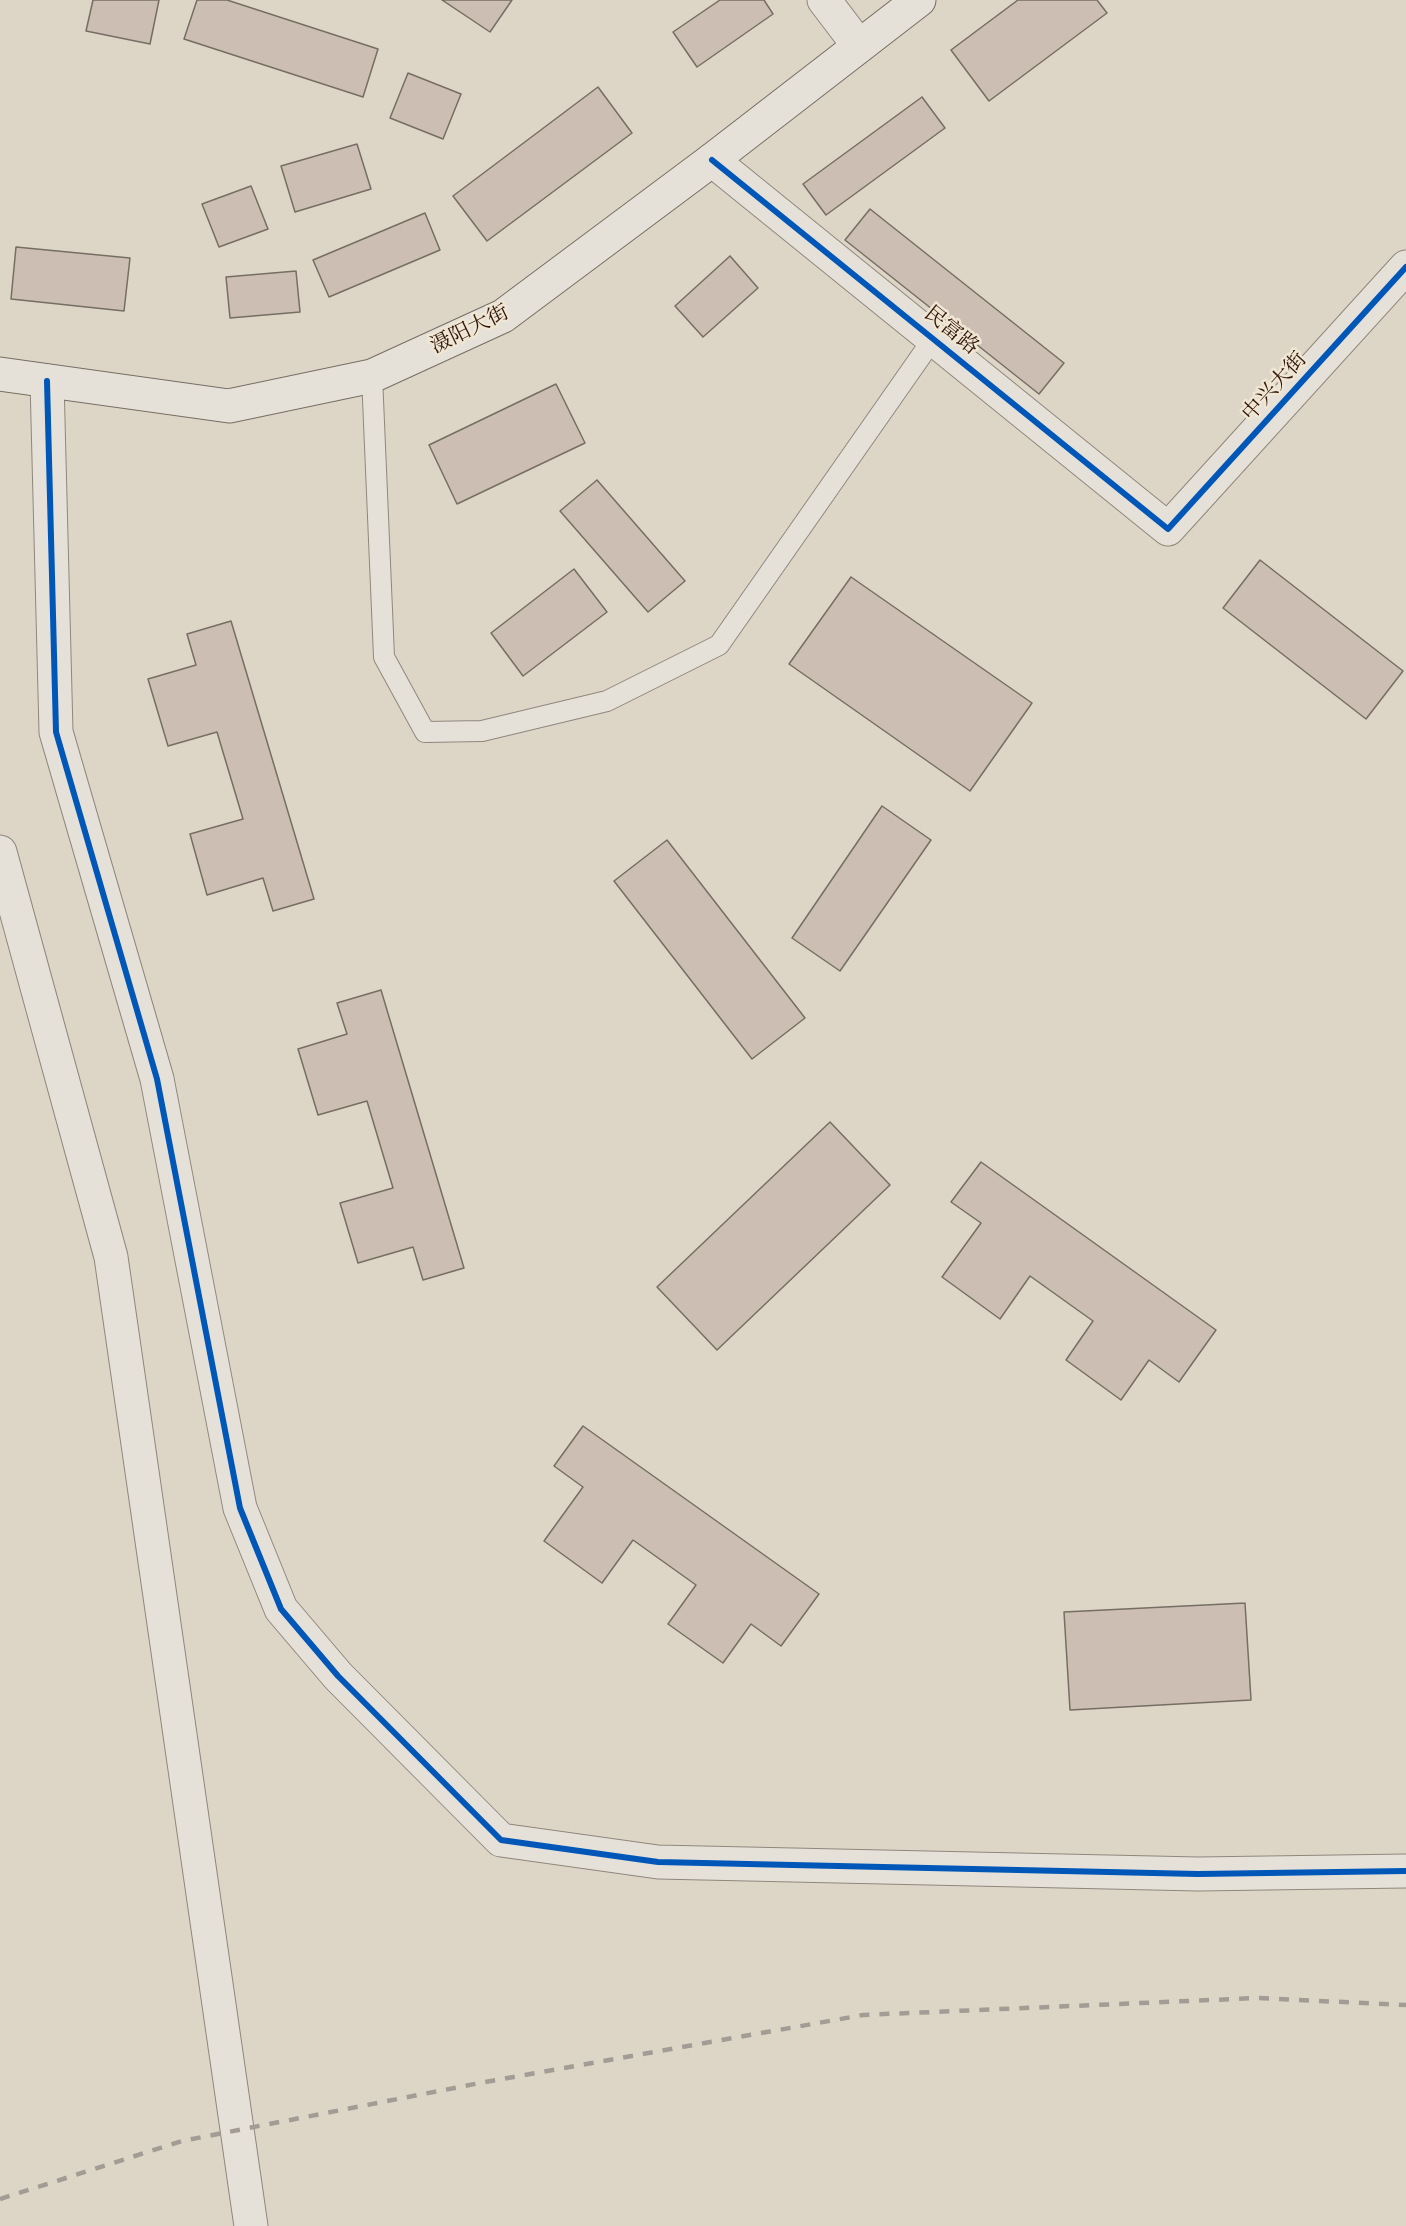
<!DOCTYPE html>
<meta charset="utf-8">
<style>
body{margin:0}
canvas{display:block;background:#ddd6c6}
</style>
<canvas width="1406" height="2226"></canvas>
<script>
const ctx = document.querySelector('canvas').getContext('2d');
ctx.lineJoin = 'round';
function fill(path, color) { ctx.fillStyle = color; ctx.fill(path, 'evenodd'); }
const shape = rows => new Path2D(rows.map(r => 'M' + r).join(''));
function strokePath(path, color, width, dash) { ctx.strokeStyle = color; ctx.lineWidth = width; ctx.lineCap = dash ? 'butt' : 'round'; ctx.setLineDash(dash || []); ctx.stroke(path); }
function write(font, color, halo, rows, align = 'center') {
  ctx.font = font + ' "Gentium Book Plus","Noto Serif SC",serif'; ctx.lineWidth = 5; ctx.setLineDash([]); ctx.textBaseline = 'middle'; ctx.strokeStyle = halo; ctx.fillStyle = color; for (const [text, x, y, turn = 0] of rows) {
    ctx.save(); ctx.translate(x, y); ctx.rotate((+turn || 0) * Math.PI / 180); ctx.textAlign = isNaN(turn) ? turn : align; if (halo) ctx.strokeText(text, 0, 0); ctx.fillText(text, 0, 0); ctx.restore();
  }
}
const building = shape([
 [93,0,159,0,150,44,86,31,93,0],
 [197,0,227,0,378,49,363,97,184,39,197,0],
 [442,0,512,0,490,32,442,0],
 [720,0,764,0,773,14,697,67,673,32,720,0],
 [1018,0,1097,0,1107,13,989,101,951,50,1018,0],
 [408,73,461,94,443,139,390,118,408,73],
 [598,87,632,133,487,241,453,196,598,87],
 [922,97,945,128,826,215,803,184,922,97],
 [357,144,371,189,295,212,281,166,357,144],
 [251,186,268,229,219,247,202,204,251,186],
 [870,209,1064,363,1039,394,845,240,870,209],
 [425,213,440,250,329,297,313,260,425,213],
 [16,247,130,258,124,311,11,299,16,247],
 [730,256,758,288,703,337,675,306,730,256],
 [296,271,300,312,230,318,226,277,296,271],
 [556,384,585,443,457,504,429,445,556,384],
 [597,480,685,581,648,612,560,511,597,480],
 [1260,560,1403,671,1366,719,1223,608,1260,560],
 [574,569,607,612,523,676,491,633,574,569],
 [851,577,1032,703,970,791,789,664,851,577],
 [231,621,314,899,273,911,263,878,207,895,190,834,243,819,217,732,168,746,148,679,196,665,187,634,231,621],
 [882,806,931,840,840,971,792,938,882,806],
 [667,840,805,1018,752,1059,614,881,667,840],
 [381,990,464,1268,423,1280,413,1247,358,1263,340,1203,393,1188,367,1101,318,1115,298,1049,347,1034,337,1003,381,990],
 [830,1122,890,1185,717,1350,657,1287,830,1122],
 [981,1162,1216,1330,1179,1382,1149,1360,1121,1400,1066,1360,1093,1321,1030,1276,1000,1319,942,1277,981,1223,951,1202,981,1162],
 [583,1426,819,1594,781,1646,751,1624,723,1663,668,1624,696,1585,633,1540,602,1583,544,1541,583,1487,554,1466,583,1426],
 [1245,1603,1251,1700,1070,1710,1064,1612,1245,1603]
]);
fill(building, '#ccbeb2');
strokePath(building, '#766e64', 1.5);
const service = shape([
 [372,376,384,657,425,732,482,731,607,701,719,645,933,339]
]);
const minor = shape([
 [824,0,859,46],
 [712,160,1168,529,1406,267],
 [47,381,56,732,157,1079,240,1508,281,1609,338,1676,501,1840,658,1862,1198,1874,1406,1871],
 [0,852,111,1257,251,2226]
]);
const secondary = shape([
 [0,374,229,406,372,376,503,316,712,160,919,0]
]);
strokePath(service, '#8f877d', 22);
strokePath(minor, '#8f877d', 35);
strokePath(secondary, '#766e64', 35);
strokePath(service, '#e5e1d9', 20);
strokePath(minor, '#e5e1d9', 33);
strokePath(secondary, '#e5e1d9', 33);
strokePath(shape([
 [0,2199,182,2141,485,2082,863,2015,1257,1998,1406,2005]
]), '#a29c95', 4.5, [10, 10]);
strokePath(shape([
 [712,160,1168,529,1406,267],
 [47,381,56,732,157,1079,240,1508,281,1609,338,1676,501,1840,658,1862,1198,1874,1406,1871]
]), '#0057b8', 6);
write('21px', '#2f1407', '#efe6d3', [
 ["滠阳大街",470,330,-26],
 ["民富路",951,331,39],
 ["中兴大街",1275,387,-48]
]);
</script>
